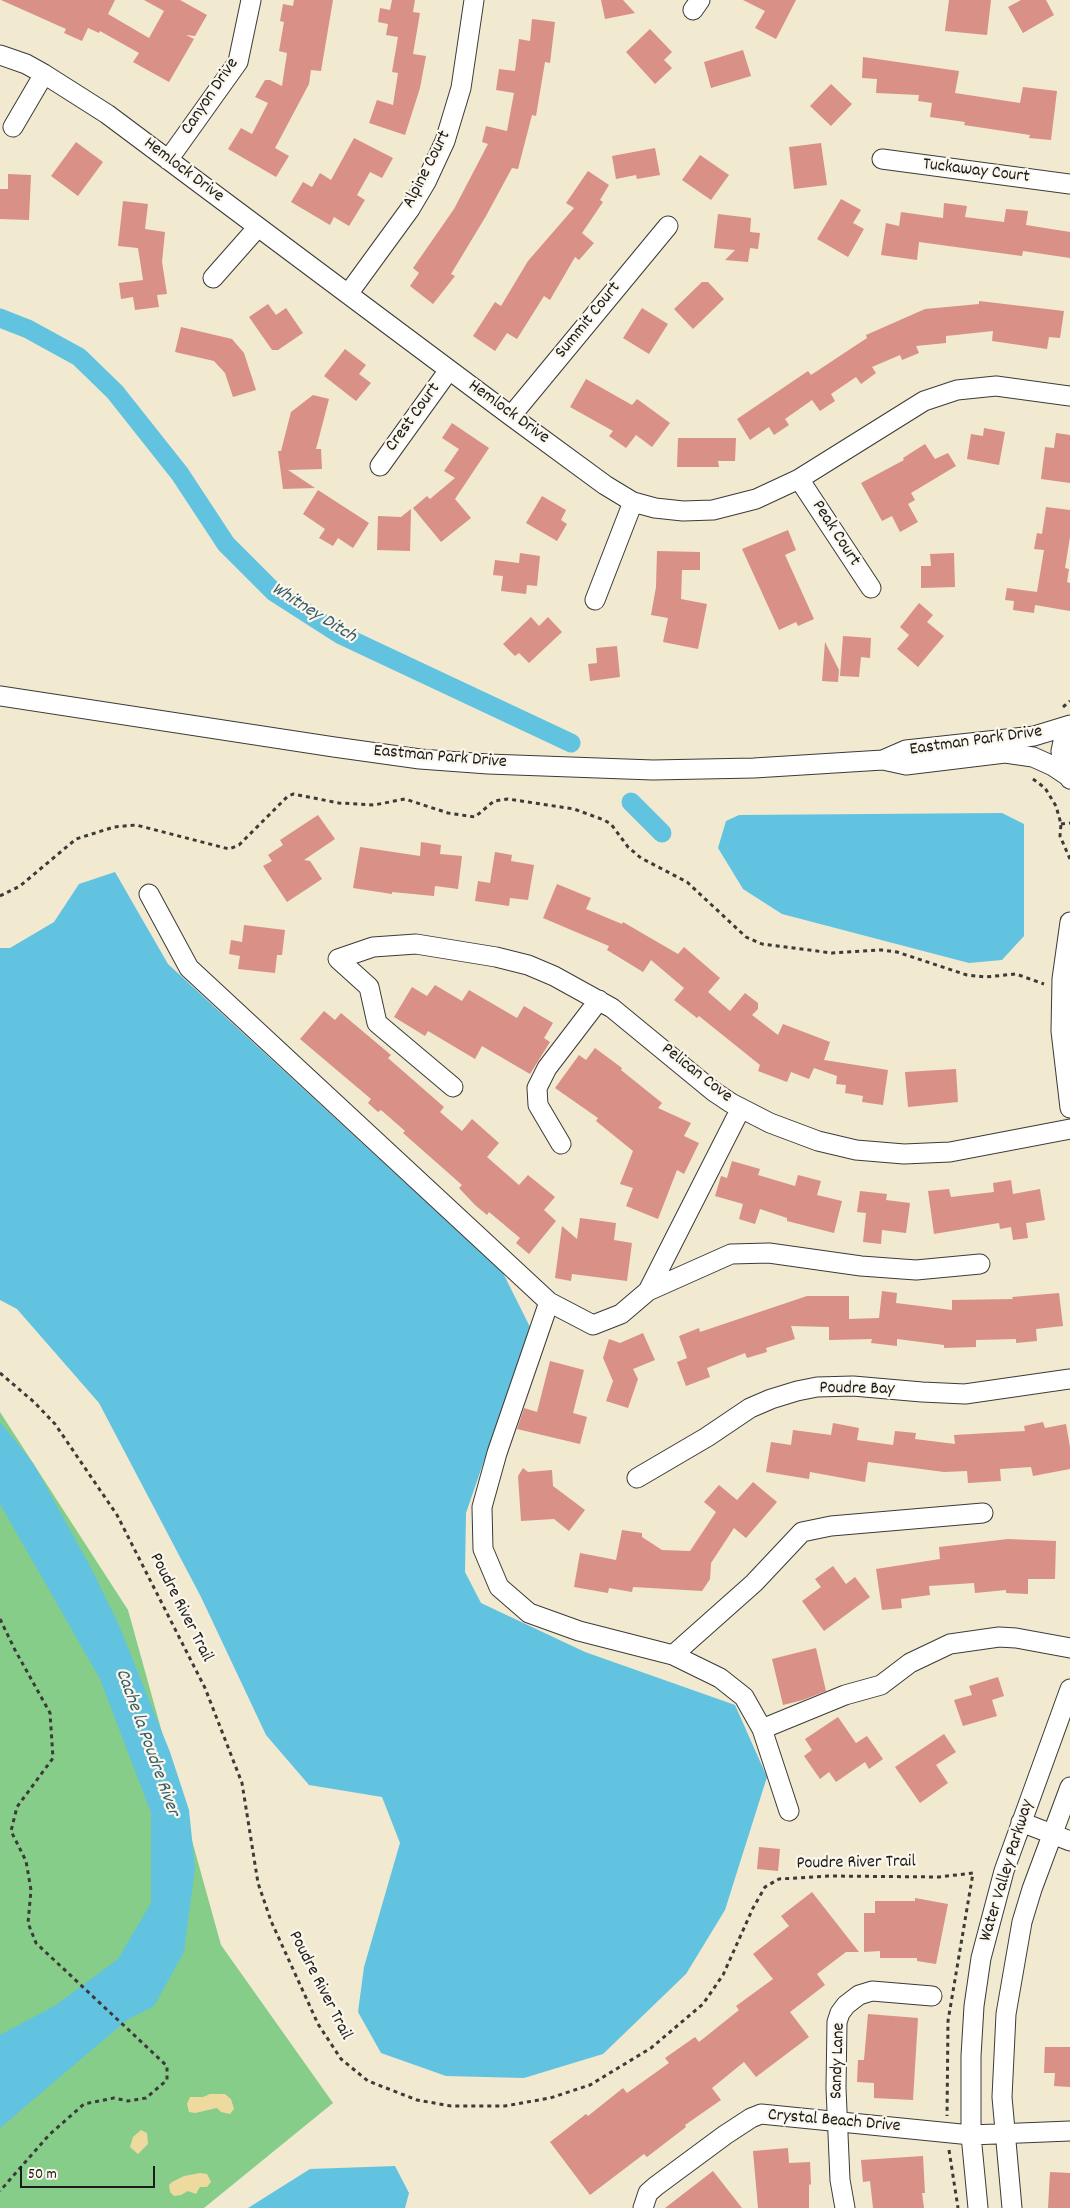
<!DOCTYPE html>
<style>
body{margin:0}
#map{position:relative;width:1070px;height:2208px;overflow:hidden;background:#f1e9d0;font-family:Dekko,sans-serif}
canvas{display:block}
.scale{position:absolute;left:20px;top:2166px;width:135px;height:22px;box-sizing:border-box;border:2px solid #1c1c1c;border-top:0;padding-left:6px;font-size:15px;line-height:18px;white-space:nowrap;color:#1c1c1c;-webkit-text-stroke:4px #fbf7ec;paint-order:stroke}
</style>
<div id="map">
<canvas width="1070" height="2208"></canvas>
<div class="scale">50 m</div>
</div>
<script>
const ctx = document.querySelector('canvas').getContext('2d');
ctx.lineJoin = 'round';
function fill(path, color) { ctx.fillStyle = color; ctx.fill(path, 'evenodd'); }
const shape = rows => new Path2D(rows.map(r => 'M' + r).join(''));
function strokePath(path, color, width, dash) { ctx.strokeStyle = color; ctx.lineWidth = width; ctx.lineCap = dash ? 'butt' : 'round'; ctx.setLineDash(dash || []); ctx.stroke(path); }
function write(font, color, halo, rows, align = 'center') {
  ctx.font = font + ' Dekko,sans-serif'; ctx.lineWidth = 4.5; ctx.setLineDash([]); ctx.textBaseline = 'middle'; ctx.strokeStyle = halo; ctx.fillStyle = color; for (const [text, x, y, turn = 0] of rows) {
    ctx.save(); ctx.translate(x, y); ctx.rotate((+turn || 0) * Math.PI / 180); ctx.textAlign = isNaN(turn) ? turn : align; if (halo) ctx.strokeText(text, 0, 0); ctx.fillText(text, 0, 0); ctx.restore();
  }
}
fill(shape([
 [0,1412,128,1610,221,1945,333,2103,204,2208,0,2208]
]), '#86cd89');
fill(shape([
 [210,2094,225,2094,231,2099,234,2109,230,2114,221,2112,217,2108,195,2113,189,2112,187,2104,190,2097,203,2097],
 [141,2130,147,2133,148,2144,138,2154,130,2147,133,2137],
 [200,2173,207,2174,211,2182,207,2187,200,2187,196,2194,188,2191,181,2195,174,2196,170,2192,169,2185,172,2182,184,2176]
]), '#eeda9e');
fill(shape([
 [1002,813,1024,824,1024,936,1002,960,969,963,782,914,743,889,718,848,726,821,739,815],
 [115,872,168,964,503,1273,530,1327,466,1513,465,1572,481,1603,585,1652,735,1705,767,1777,725,1910,686,1974,603,2054,524,2078,446,2076,381,2053,358,2012,364,1967,400,1843,382,1797,309,1785,266,1735,201,1597,99,1403,17,1309,0,1300,0,948,10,948,54,922,79,884],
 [0,1422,33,1463,90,1566,118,1623,170,1752,189,1810,195,1868,184,1952,154,2006,127,2020,0,2128,0,2035,56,2005,118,1959,151,1903,151,1813,100,1679,0,1504],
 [395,2166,409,2193,405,2208,248,2208,310,2169]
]), '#61c3df');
strokePath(shape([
 [0,318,28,329,79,357,115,392,180,474,226,544,274,592,341,635,571,743],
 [631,802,662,833]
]), '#61c3df', 19);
fill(shape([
 [1,0,115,0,108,14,149,38,164,11,144,0,180,0,207,15,195,36,186,35,194,39,169,82,133,62,139,53,100,31,99,33,88,28,82,41,64,33,66,29],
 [294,0,333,0,321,71,311,70,309,84,275,148,289,156,276,177,228,149,241,128,252,134,268,103,255,97,265,80,270,80,282,86,287,53,279,51,284,22,280,21,283,4,293,6],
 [392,0,415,0,413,12,420,13,413,54,426,56,420,88,405,135,369,123,377,100,393,105,398,73,392,72,398,37,386,35,388,24,378,22,380,8,390,10],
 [601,0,623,0,635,13,605,19],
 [743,0,796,0,776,39,755,28,765,11],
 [949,0,991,0,987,35,945,31],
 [1021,0,1046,0,1054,15,1023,33,1008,7],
 [532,19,555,22,550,63,545,62,536,116,532,115,518,169,512,168,486,216,451,274,455,276,433,304,410,286,419,273,413,268,454,209,488,144,482,142,486,126,507,131,514,93,496,90,499,69,515,71,519,39,530,41],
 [650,29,672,52,664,60,672,68,655,84,626,52],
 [743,50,751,76,711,88,704,62],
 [863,57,959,71,955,93,1020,103,1023,87,1057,91,1051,140,1029,138,1030,135,964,125,965,122,930,117,932,103,918,101,919,95,876,93,877,79,862,78],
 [831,84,852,104,831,126,810,106],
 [354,138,393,158,382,178,370,172,357,195,365,200,349,226,334,217,330,225,291,202,303,182,312,187,320,173,331,180],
 [76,142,103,162,78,196,51,176],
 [821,143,827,185,794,189,789,147],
 [655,148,660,175,637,179,636,175,616,179,612,156],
 [700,155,729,175,711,200,682,180],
 [588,171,609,185,600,200,603,202,582,233,594,243,579,260,575,257,550,300,544,296,517,339,507,333,495,351,473,336,495,302,501,306,528,261,574,208,566,203],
 [8,174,31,175,29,220,0,219,0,189,8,189],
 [841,199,861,210,853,223,864,229,848,257,817,239],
 [123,201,148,204,145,229,165,232,162,262,167,294,157,295,159,307,135,310,133,297,121,299,119,283,143,280,138,248,118,246],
 [944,203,967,206,965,217,1004,222,1006,209,1028,211,1026,225,1070,232,1070,258,1023,251,1022,256,919,242,917,260,881,255,886,223,899,226,901,212,943,218],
 [718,214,751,218,750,232,760,233,758,249,750,248,748,262,725,260,735,250,714,248],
 [702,282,708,282,724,299,693,329,674,309],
 [979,301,1064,311,1060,338,1049,337,1047,349,992,341,993,331,946,336,946,343,916,346,919,353,902,360,900,355,872,367,876,373,861,384,856,377,831,394,835,401,820,411,812,400,785,419,789,425,774,435,769,427,750,440,737,419,808,371,811,375,867,338,866,335,925,309,979,304],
 [268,304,276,315,286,308,303,333,278,350,272,350,249,317],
 [642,308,668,324,649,354,623,338],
 [181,327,232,339,244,353,256,390,233,397,225,373,214,361,175,352],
 [345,349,366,365,359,374,371,383,356,401,324,376],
 [586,379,632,405,637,399,670,423,652,447,636,435,626,448,609,436,613,431,570,407],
 [313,395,329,399,316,449,321,449,322,469,288,470,315,488,283,489,278,451,281,451,291,412],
 [452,423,489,448,455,499,471,518,441,542,413,508,427,496,430,499,455,478,444,471,459,449,442,438],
 [984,428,1005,432,999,465,967,459,971,434,983,436],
 [1056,433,1070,435,1070,483,1041,479,1045,447,1054,448],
 [678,438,736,438,735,461,718,461,719,467,677,467],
 [925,444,935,459,948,453,956,466,911,493,915,500,908,504,918,522,900,532,892,516,882,521,861,483,904,460,903,458],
 [318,490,369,523,353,548,338,538,333,546,319,538,325,529,303,514],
 [542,496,566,510,561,520,567,524,557,541,526,523],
 [1046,507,1070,510,1070,537,1065,568,1069,569,1067,582,1070,583,1070,611,1035,605,1034,613,1013,610,1014,601,1005,600,1007,588,1037,592,1044,550,1034,549,1037,533,1042,534],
 [411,509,410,551,377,550,378,516,401,517],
 [788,530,796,550,785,555,814,619,798,626,796,622,779,630,742,549],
 [657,551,700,552,700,570,682,570,681,599,707,604,698,649,663,642,668,618,651,615,656,587],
 [520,553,540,556,537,586,527,585,526,594,501,591,503,576,493,575,495,560,519,563],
 [954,553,955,587,921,588,921,566,931,566,930,554],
 [919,603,933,615,927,622,944,636,918,667,897,649,909,635,900,627],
 [531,617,539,626,548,617,562,632,529,663,519,653,515,656,503,644],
 [843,636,871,638,870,658,861,657,859,677,840,676],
 [825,642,839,670,838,682,822,681],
 [617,646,620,677,590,681,588,664,597,663,596,648],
 [318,815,335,839,304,860,310,861,322,879,287,902,263,866,272,861,268,855,283,845,280,840],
 [421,842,441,845,440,854,462,856,458,889,435,886,434,896,392,892,392,894,353,888,360,847,420,856],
 [495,852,512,855,511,861,534,865,528,900,510,898,509,906,475,901,478,881,490,883],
 [557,884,591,898,586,909,622,924,623,922,678,954,684,947,720,978,708,992,730,1011,745,993,758,1003,758,1009,752,1015,778,1035,783,1024,830,1042,824,1060,888,1070,883,1105,862,1102,863,1096,845,1093,846,1085,836,1084,837,1076,814,1068,809,1079,791,1072,787,1082,758,1071,760,1065,699,1016,697,1018,674,1000,684,988,651,960,643,972,607,950,609,946,543,918],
 [244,925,285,930,282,955,277,955,275,973,238,969,240,956,229,954,231,940,242,942],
 [435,985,462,1001,469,990,517,1018,524,1006,553,1023,544,1038,550,1042,530,1074,482,1046,475,1059,428,1031,425,1036,394,1017,412,987,427,996],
 [324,1011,335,1020,341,1013,391,1055,388,1058,444,1107,440,1112,462,1131,472,1119,499,1143,487,1157,519,1185,528,1175,555,1197,544,1210,556,1221,529,1254,516,1243,520,1238,489,1212,487,1215,475,1205,459,1188,462,1185,403,1133,405,1131,381,1110,378,1112,368,1103,371,1099,300,1039],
 [595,1048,622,1068,621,1070,662,1103,658,1108,691,1123,684,1136,699,1143,684,1174,677,1170,658,1219,626,1206,633,1188,620,1184,633,1151,596,1121,598,1118,555,1088,579,1055,586,1060],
 [956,1069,958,1102,908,1107,905,1072],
 [732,1161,760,1169,758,1175,795,1186,798,1175,821,1181,817,1195,842,1201,834,1233,787,1221,787,1218,760,1209,755,1224,739,1219,743,1204,715,1196,721,1176,727,1178],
 [1011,1180,1013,1194,1040,1189,1045,1220,1026,1223,1028,1238,1013,1240,1011,1227,1000,1229,999,1223,934,1234,928,1191,949,1189,951,1197,994,1192,993,1183],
 [860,1191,887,1194,886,1200,910,1203,906,1233,882,1230,881,1244,863,1242,866,1213,857,1212],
 [580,1218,616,1223,614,1240,632,1243,627,1281,572,1274,571,1281,555,1278,562,1226,577,1239],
 [882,1291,897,1293,896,1303,952,1310,952,1300,1013,1299,1012,1297,1059,1293,1063,1326,1036,1329,1037,1341,1016,1343,1016,1339,976,1340,976,1347,944,1348,944,1345,897,1339,897,1346,871,1343,872,1339,829,1340,829,1327,791,1326,795,1339,766,1348,767,1352,747,1358,745,1353,707,1368,710,1377,686,1386,677,1362,687,1358,679,1336,699,1328,700,1332,807,1296,849,1296,849,1319,879,1318],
 [643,1333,655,1360,633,1369,638,1379,628,1408,606,1401,613,1381,603,1358,609,1339,620,1343],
 [550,1361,584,1370,573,1413,587,1417,580,1444,517,1429,524,1408,537,1412],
 [1043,1422,1045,1428,1066,1424,1070,1447,1070,1469,1033,1476,1031,1467,1000,1469,1001,1481,968,1483,967,1471,944,1472,868,1462,865,1482,810,1472,809,1479,766,1472,771,1442,791,1445,793,1430,831,1435,833,1423,859,1428,857,1440,893,1445,895,1431,916,1433,915,1439,955,1444,954,1435,1025,1431,1024,1426],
 [523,1468,528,1472,552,1470,553,1486,585,1510,569,1531,554,1519,521,1521,518,1476],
 [753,1482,777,1502,746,1538,734,1528,711,1563,710,1579,702,1591,633,1587,632,1592,609,1588,608,1593,574,1587,580,1553,616,1560,622,1530,642,1533,642,1537,662,1550,690,1551,716,1512,704,1502,719,1485,737,1500],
 [1008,1539,1056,1541,1055,1579,1028,1579,1028,1594,1006,1593,1006,1590,975,1593,974,1583,929,1586,930,1595,901,1599,902,1608,882,1610,876,1569,940,1559,939,1547],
 [833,1566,846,1584,855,1577,870,1597,824,1631,802,1601,821,1587,815,1579],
 [816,1648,826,1691,803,1700,783,1705,772,1659],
 [998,1677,1004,1696,992,1700,997,1716,963,1726,954,1700,972,1695,969,1686],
 [838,1717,856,1743,867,1736,883,1759,869,1769,865,1762,836,1782,829,1772,820,1779,804,1756,812,1750,805,1739],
 [944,1734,956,1752,936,1765,948,1783,920,1803,895,1767],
 [759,1847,780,1849,778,1871,757,1869],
 [812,1892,859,1952,846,1952,817,1974,825,1985,790,2012,809,2037,756,2077,744,2062,712,2088,721,2100,685,2125,686,2127,647,2157,644,2154,590,2195,550,2142,586,2114,588,2116,623,2088,627,2093,669,2063,665,2058,695,2037,699,2042,739,2010,736,2006,773,1979,753,1954,789,1926,781,1916],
 [915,1898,948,1904,936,1964,917,1961,917,1958,880,1958,880,1951,864,1952,864,1913,875,1913,875,1901,915,1901],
 [868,2014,918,2018,913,2100,874,2098,874,2083,857,2082,858,2060,864,2060],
 [1045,2047,1070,2047,1070,2087,1054,2086,1055,2073,1044,2073],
 [788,2148,789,2163,810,2162,811,2184,809,2185,809,2208,758,2208,753,2151],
 [923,2156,925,2193,922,2193,924,2208,873,2208,870,2181,863,2182,861,2160],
 [713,2171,742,2208,665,2208],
 [1050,2172,1070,2173,1070,2208,1048,2208]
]), '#d99086');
const minor = shape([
 [693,10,700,0],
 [0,55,26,64,44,74,107,114,511,416,605,485,633,502,655,508,683,511,713,510,756,499,799,479,924,401,957,390,996,386,1070,396],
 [13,127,44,74],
 [882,159,1070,184],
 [168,160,238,62,251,0],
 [213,278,258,227],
 [348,294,410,209,426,182,445,141,461,88,474,0],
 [511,416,668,226],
 [380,466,449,370],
 [799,479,871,588],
 [595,600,633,502],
 [0,696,334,747,420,759,488,764,653,770,754,768,883,760,906,765,1005,753,1033,757,1053,766,1068,776],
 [1070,727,1064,737,1061,751,1063,765,1070,779],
 [883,760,906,750,1034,736,1070,725],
 [149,894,189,968,549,1302,593,1325,621,1314,648,1291,731,1254,769,1253,861,1266,916,1270,980,1264],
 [1070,922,1062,979,1061,1031,1070,1108],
 [453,1087,377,1023,369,987,338,959,373,947,416,944,496,957,528,965,554,976,612,1008,713,1091,731,1103,770,1123,818,1141,856,1150,904,1154,950,1152,1070,1129],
 [561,1144,538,1105,537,1088,547,1068,599,1000],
 [648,1291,741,1108],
 [549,1302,497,1453,482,1507,483,1549,499,1587,529,1613,579,1631,673,1655,720,1678,744,1697,762,1729,789,1811],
 [637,1478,707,1437,750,1408,771,1399,797,1391,817,1387,853,1386,922,1392,965,1394,1070,1379],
 [673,1655,754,1583,802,1532,831,1526,983,1513],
 [762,1729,845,1695,881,1685,910,1663,950,1644,999,1637,1016,1638,1070,1648],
 [1021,1822,1070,1841],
 [643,2208,648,2193,656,2186,725,2135,751,2118,761,2114,971,2135,1070,2131],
 [845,2208,840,2180,836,2088,837,2022,840,2013,846,2005,859,1995,872,1991,932,1996],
 [978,2208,971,2135,971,2056,974,2006,981,1958,1004,1871,1070,1689],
 [1012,2208,1002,2097,1006,2014,1022,1922,1032,1889,1070,1787]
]);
strokePath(minor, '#3c3b37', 21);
strokePath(shape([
 [1063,707,1070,701],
 [1033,779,1045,788,1056,806,1061,824,1060,836,1070,859],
 [1061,824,1070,823],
 [0,896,20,886,76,839,114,827,136,825,229,849,239,845,287,797,293,794,339,803,374,805,405,799,448,813,475,817,494,801,508,799,574,809,604,820,611,824,628,847,641,858,687,882,746,937,762,944,832,953,881,950,897,952,967,975,985,977,1016,974,1044,984],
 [0,1373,34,1402,55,1424,117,1515,205,1688,242,1783,258,1883,271,1921,318,2024,341,2059,368,2081,417,2100,451,2106,505,2106,550,2098,590,2085,651,2048,703,2004,723,1975,753,1908,765,1887,779,1879,828,1876,939,1877,973,1873,948,2021,947,2116],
 [0,1619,15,1650,50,1713,53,1758,17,1807,11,1831,26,1861,31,1890,28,1923,36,1943,167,2066,167,2080,146,2098,128,2101,114,2098,84,2104,49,2135,0,2191],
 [949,2150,958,2208]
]), '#3c3b37', 3, [4, 4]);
strokePath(minor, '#fff', 19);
write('18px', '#1c1c1c', '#fbf7ec', [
 ["Canyon Drive",211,97,-56],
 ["Alpine Court",428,170,-63],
 ["Hemlock Drive",183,171,37],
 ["Tuckaway Court",976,172,7],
 ["Summit Court",589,321,-51],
 ["Hemlock Drive",508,413,36],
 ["Crest Court",414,418,-54],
 ["Peak Court",835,534,57],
 ["Eastman Park Drive",976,742,-8],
 ["Eastman Park Drive",440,758,5],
 ["Pelican Cove",696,1074,38],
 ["Poudre Bay",857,1390,1],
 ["Poudre River Trail",180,1608,63],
 ["Poudre River Trail",856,1864,-1],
 ["Water Valley Parkway",1008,1871,-73],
 ["Poudre River Trail",319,1986,63],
 ["Sandy Lane",839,2061,-88],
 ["Crystal Beach Drive",834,2122,5]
]);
write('italic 19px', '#385f6a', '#fbf7ec', [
 ["Whitney Ditch",313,614,32],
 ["Cache la Poudre River",146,1743,70]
]);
</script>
